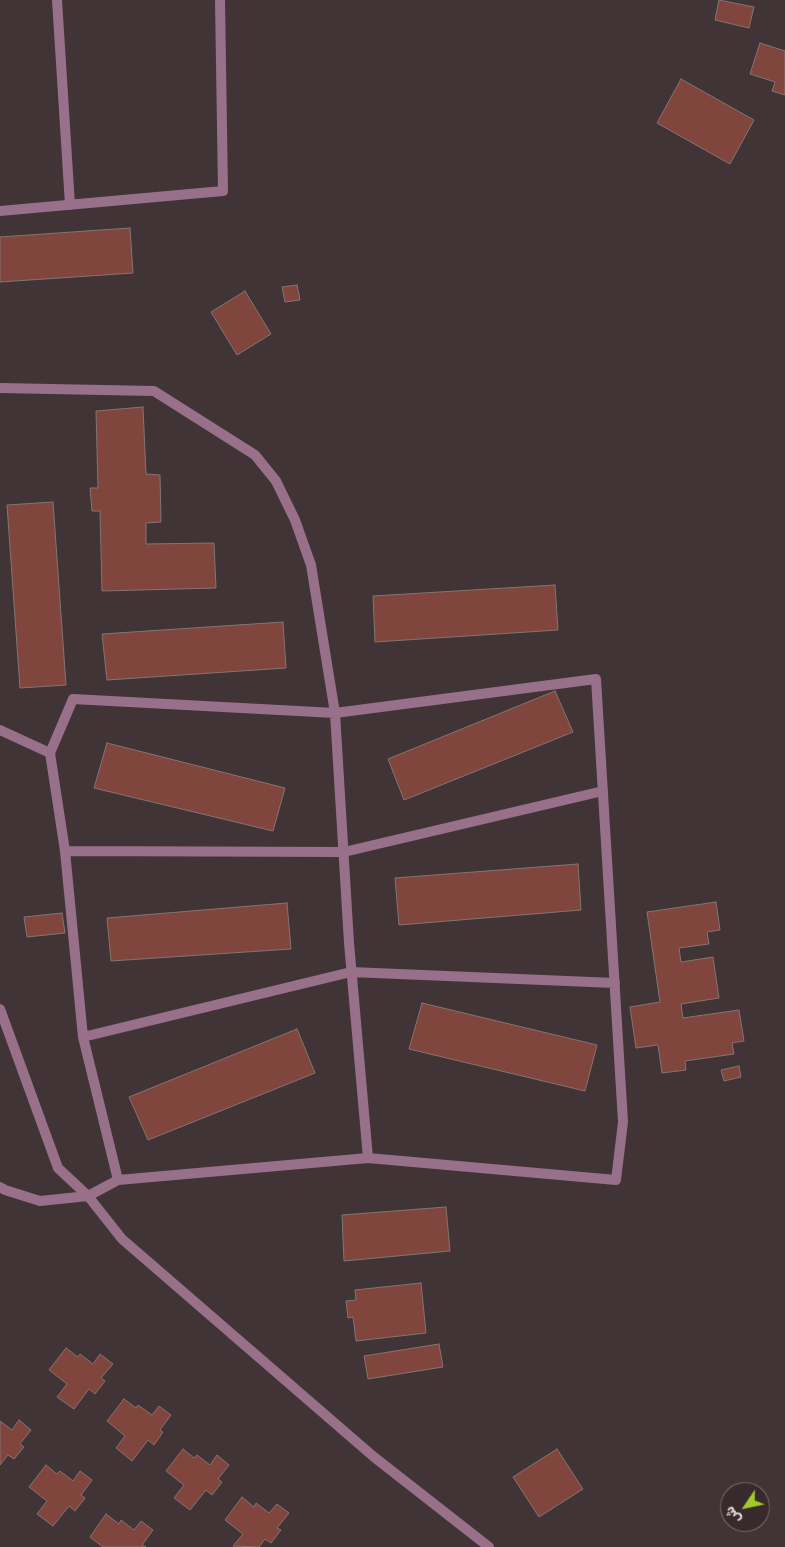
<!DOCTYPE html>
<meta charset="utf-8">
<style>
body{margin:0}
#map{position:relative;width:785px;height:1547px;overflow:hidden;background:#413436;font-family:Rubik,"Noto Sans Arabic",sans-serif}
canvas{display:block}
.north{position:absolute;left:720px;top:1482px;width:50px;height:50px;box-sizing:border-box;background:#372a2c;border:1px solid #796e70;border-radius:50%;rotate:236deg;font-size:14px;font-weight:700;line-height:20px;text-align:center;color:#dcd3d5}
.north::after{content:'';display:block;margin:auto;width:18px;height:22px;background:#a2c928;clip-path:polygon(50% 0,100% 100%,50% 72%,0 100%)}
</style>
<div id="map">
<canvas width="785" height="1547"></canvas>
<div class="north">ش</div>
</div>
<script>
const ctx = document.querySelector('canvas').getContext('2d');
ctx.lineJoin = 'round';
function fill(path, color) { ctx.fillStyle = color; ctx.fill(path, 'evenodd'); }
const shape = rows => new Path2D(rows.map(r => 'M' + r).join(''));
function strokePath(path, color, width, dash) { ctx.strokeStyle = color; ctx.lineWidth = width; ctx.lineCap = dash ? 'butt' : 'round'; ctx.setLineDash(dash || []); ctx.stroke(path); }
const building = shape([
 [719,0,754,7,749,28,715,20,719,0],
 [760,43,785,51,785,95,772,91,775,82,750,74,760,43],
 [681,79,754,120,730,164,657,123,681,79],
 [130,228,133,273,0,282,0,237,130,228],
 [297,285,300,300,285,302,282,287,297,285],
 [245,291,271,334,237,355,211,312,245,291],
 [143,407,146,474,160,475,161,522,146,523,146,544,214,543,216,588,102,591,100,511,92,511,90,488,98,488,96,411,143,407],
 [53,502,66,685,20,688,7,505,53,502],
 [555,585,558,630,375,642,373,596,555,585],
 [283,622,286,668,107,680,102,634,283,622],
 [555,691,573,732,404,800,388,759,555,691],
 [107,743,285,788,273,831,94,788,107,743],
 [578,864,581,910,399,925,395,878,578,864],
 [716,902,720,930,707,932,709,944,679,948,681,962,713,957,719,998,681,1004,683,1018,739,1010,744,1041,732,1043,734,1054,685,1061,686,1070,662,1073,658,1045,636,1048,630,1007,660,1002,647,912,716,902],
 [287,903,291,949,111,961,107,918,287,903],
 [62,913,65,933,27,937,24,917,62,913],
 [422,1003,597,1045,585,1091,409,1049,422,1003],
 [297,1029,315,1073,148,1140,129,1097,297,1029],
 [739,1066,741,1077,724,1081,721,1070,739,1066],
 [446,1207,450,1251,344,1261,342,1215,446,1207],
 [421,1283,426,1333,356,1341,353,1317,348,1318,346,1301,356,1300,355,1290,421,1283],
 [439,1344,443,1367,368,1379,364,1356,439,1344],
 [66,1348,78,1357,80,1354,93,1364,100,1354,113,1364,101,1378,105,1381,95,1394,89,1389,74,1409,57,1397,67,1384,49,1370,66,1348],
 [124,1399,136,1408,138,1405,152,1415,159,1406,171,1415,160,1430,163,1432,154,1445,148,1440,132,1461,116,1448,125,1436,107,1421,124,1399],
 [19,1420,31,1430,20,1444,24,1447,14,1459,8,1455,0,1465,0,1421,12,1430,19,1420],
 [183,1449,194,1458,197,1455,210,1465,217,1455,229,1465,218,1479,222,1482,212,1495,206,1490,190,1510,174,1498,184,1485,166,1471,183,1449],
 [557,1449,583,1489,539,1517,513,1477,557,1449],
 [46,1465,57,1474,60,1471,73,1481,80,1471,92,1480,81,1495,85,1498,75,1511,69,1506,53,1526,37,1514,47,1501,29,1487,46,1465],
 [242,1497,254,1507,256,1503,269,1513,277,1504,289,1513,277,1528,281,1530,271,1543,265,1539,259,1547,233,1546,243,1534,225,1520,242,1497],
 [106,1514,119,1524,121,1520,134,1530,141,1521,153,1530,142,1545,146,1547,103,1547,90,1537,106,1514]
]);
fill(building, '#80463e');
strokePath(building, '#847472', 1);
strokePath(shape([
 [57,0,70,205],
 [0,211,223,191,220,0],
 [0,388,154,391,255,455,276,481,295,520,311,565,335,713,349,943,368,1158],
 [0,730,50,753],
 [65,851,344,852,603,791],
 [0,1009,58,1168,88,1196,122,1239,374,1457,489,1547],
 [83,1037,351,972,615,983],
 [0,1187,5,1190,40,1201,88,1196,118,1180,368,1158,616,1180,623,1122,596,679,335,713,73,699,50,753,65,851,83,1037,118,1180]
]), '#997089', 10);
</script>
